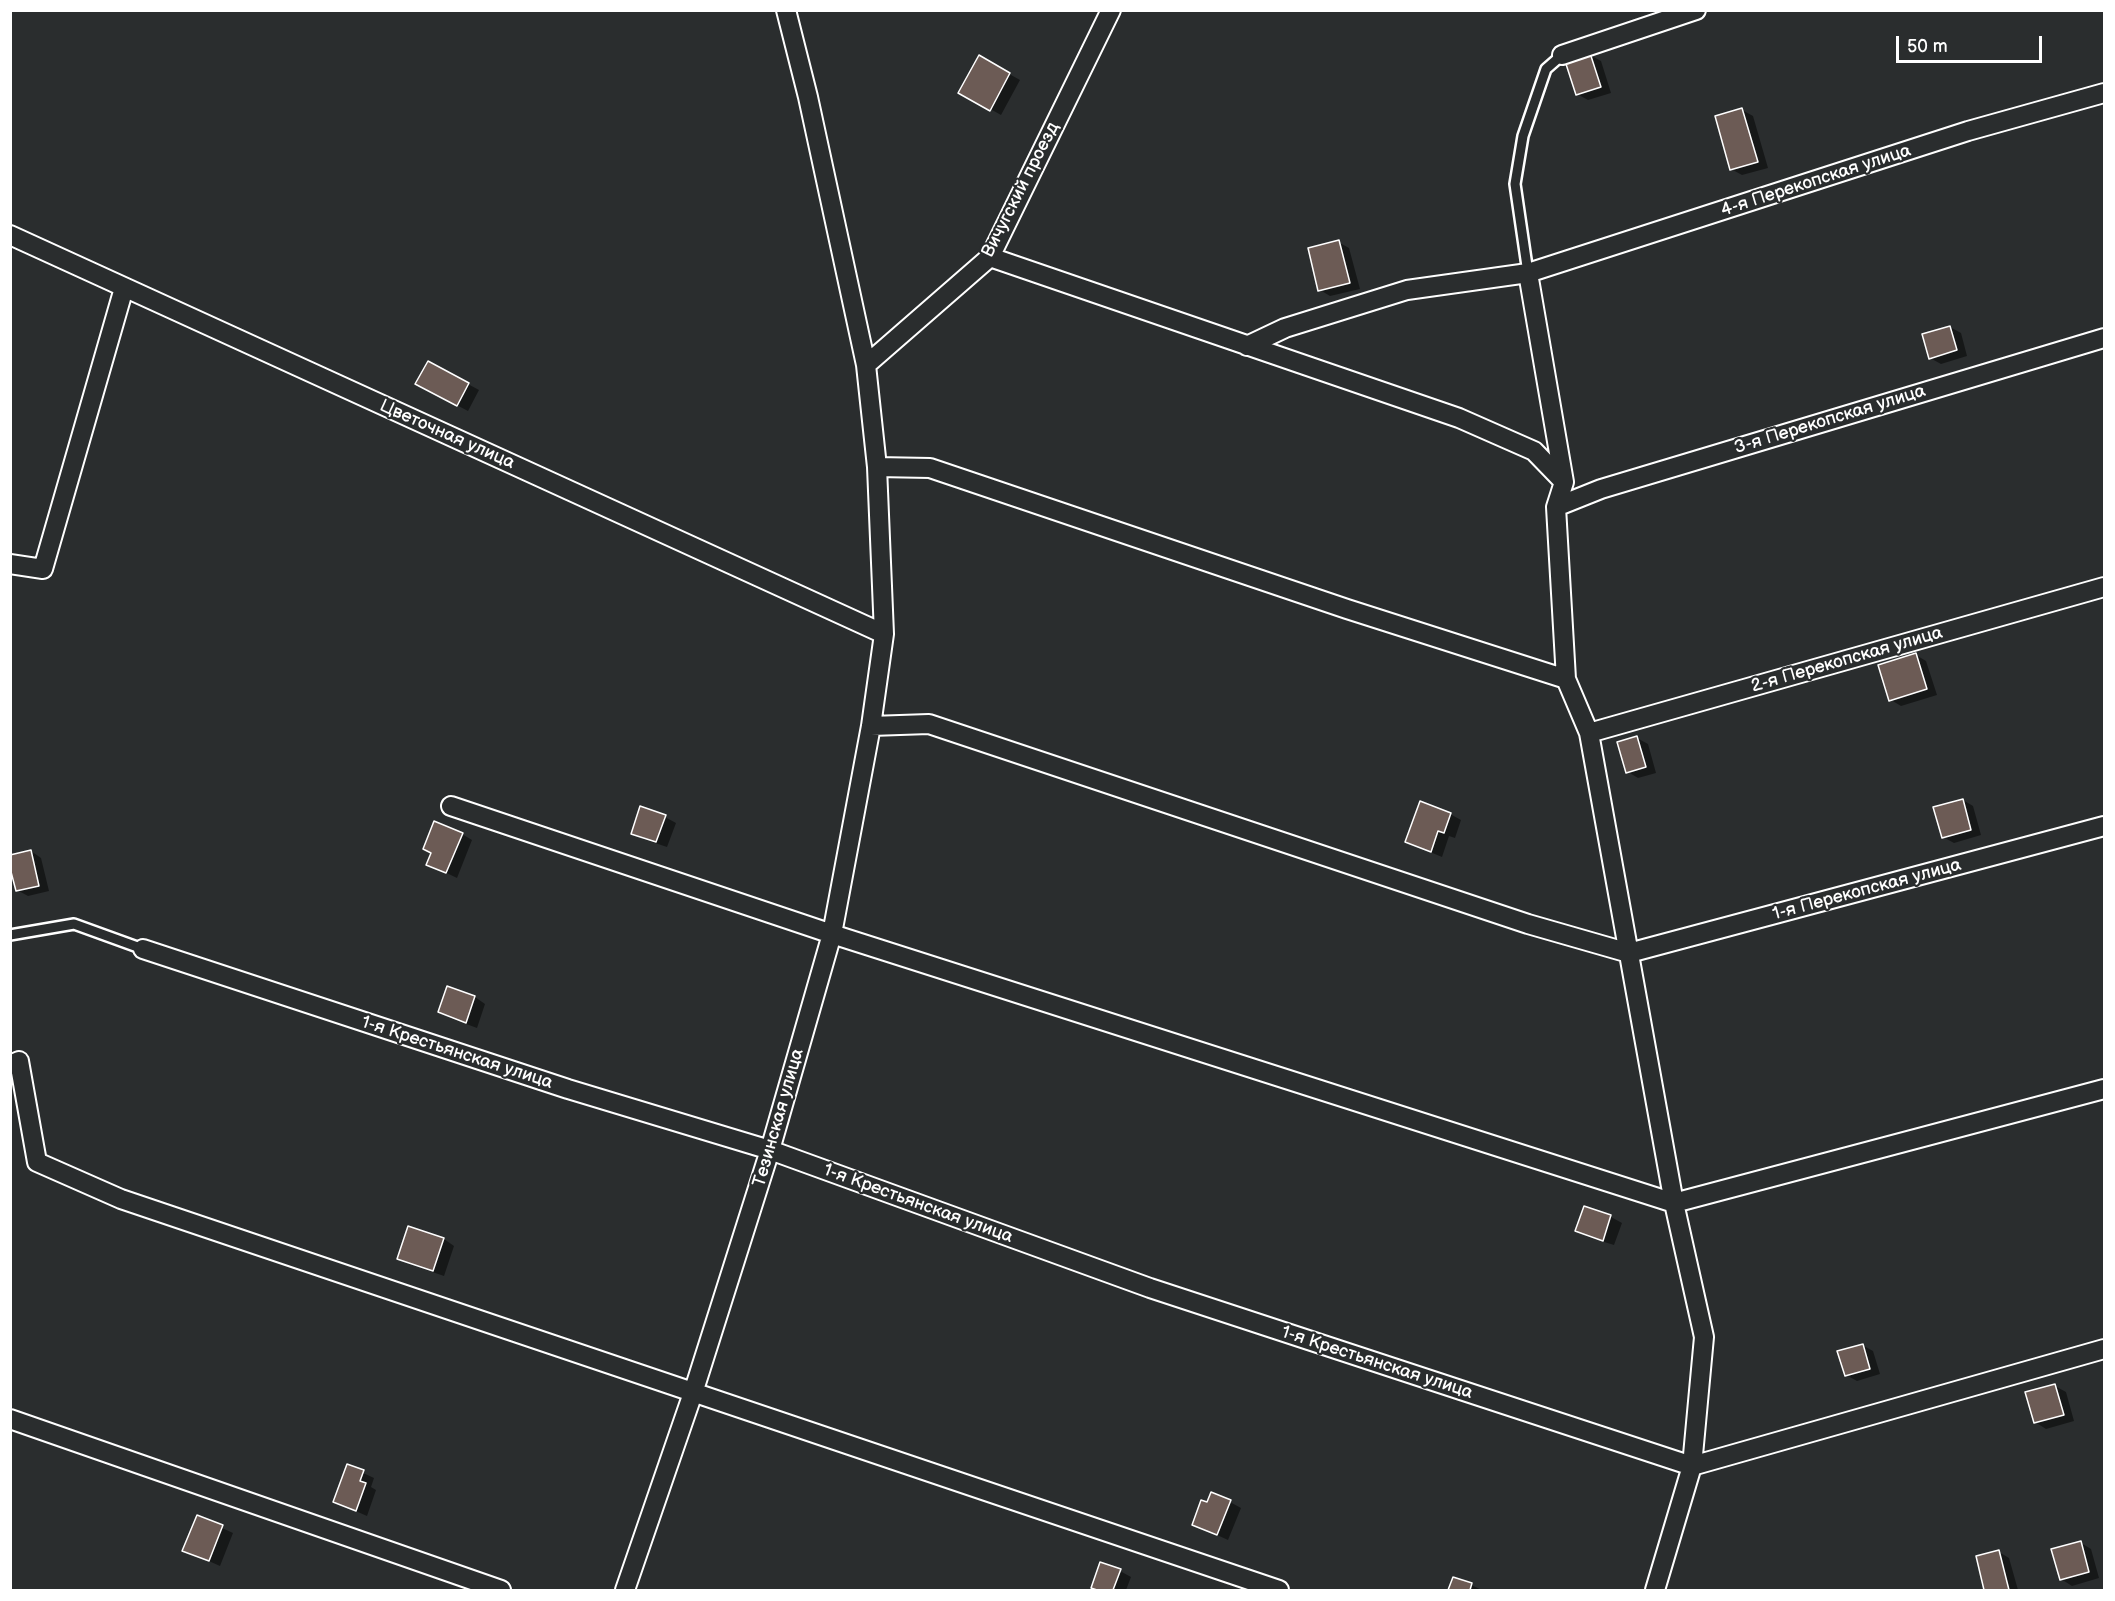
<!DOCTYPE html>
<meta charset="utf-8">
<style>
body{margin:0}
#map{position:relative;width:2115px;height:1601px;overflow:hidden;background:#2a2d2e;font-family:"Balsamiq Sans",sans-serif}
canvas{display:block}
.frame{position:absolute;inset:0;border:12px solid #fff;pointer-events:none}
.scale{position:absolute;left:1896px;top:36px;width:146px;height:27px;box-sizing:border-box;border:3px solid #fff;border-top:0;padding-left:8px;font-size:18px;line-height:21px;white-space:nowrap;color:#fff;-webkit-text-stroke:4px #2a2d2e;paint-order:stroke}
</style>
<div id="map">
<canvas width="2115" height="1601"></canvas>
<div class="frame"></div>
<div class="scale">50 m</div>
</div>
<script>
const ctx = document.querySelector('canvas').getContext('2d');
ctx.lineJoin = 'round';
function fill(path, color) { ctx.fillStyle = color; ctx.fill(path, 'evenodd'); }
const shape = rows => new Path2D(rows.map(r => 'M' + r).join(''));
function strokePath(path, color, width, dash) { ctx.strokeStyle = color; ctx.lineWidth = width; ctx.lineCap = dash ? 'butt' : 'round'; ctx.setLineDash(dash || []); ctx.stroke(path); }
function write(font, color, halo, rows, align = 'center') {
  ctx.font = font + ' "Balsamiq Sans",sans-serif'; ctx.lineWidth = 4.5; ctx.setLineDash([]); ctx.textBaseline = 'middle'; ctx.strokeStyle = halo; ctx.fillStyle = color; for (const [text, x, y, turn = 0] of rows) {
    ctx.save(); ctx.translate(x, y); ctx.rotate((+turn || 0) * Math.PI / 180); ctx.textAlign = isNaN(turn) ? turn : align; if (halo) ctx.strokeText(text, 0, 0); ctx.fillText(text, 0, 0); ctx.restore();
  }
}
fill(shape([
 [1590,55,1601,61,1611,93,1588,100,1577,94],
 [979,57,1020,80,1001,115,960,92],
 [1742,110,1753,116,1768,168,1742,175,1731,169],
 [1338,242,1349,248,1360,289,1330,296,1320,290],
 [1950,327,1961,333,1967,356,1941,364,1930,358],
 [429,363,479,390,468,411,428,390],
 [1916,655,1926,661,1937,695,1901,706,1891,700],
 [1637,738,1648,744,1656,773,1638,778,1628,772],
 [1963,800,1973,806,1981,835,1954,843,1943,837],
 [1450,814,1461,820,1455,838,1449,836,1442,857,1406,842],
 [665,817,676,823,667,847,643,839,633,833],
 [462,834,472,840,457,878,428,864],
 [31,851,41,858,49,891,28,896,17,890],
 [448,988,475,997,485,1004,477,1028,450,1018,439,1012],
 [1585,1208,1611,1217,1622,1223,1614,1245,1588,1237,1577,1231],
 [409,1228,444,1239,454,1246,444,1276,409,1264,399,1258],
 [1862,1345,1873,1351,1880,1374,1857,1381,1846,1375],
 [2055,1386,2066,1392,2074,1421,2046,1429,2035,1422],
 [348,1466,374,1478,371,1487,376,1490,367,1516,335,1502],
 [1230,1502,1241,1508,1228,1540,1193,1524,1208,1504],
 [198,1517,233,1533,220,1566,184,1550],
 [2081,1543,2091,1549,2099,1578,2072,1586,2061,1579],
 [1999,1552,2009,1558,2018,1590,1986,1590,1977,1557],
 [1120,1571,1131,1577,1126,1590,1098,1590,1093,1588],
 [1454,1579,1471,1585,1482,1590,1450,1590]
]), '#0007');
const building = shape([
 [1590,53,1601,87,1576,95,1565,61,1590,53],
 [979,55,1010,73,990,111,958,93,979,55],
 [1742,108,1758,162,1730,170,1715,116,1742,108],
 [1339,240,1350,283,1318,291,1308,248,1339,240],
 [1950,326,1957,350,1929,359,1922,334,1950,326],
 [428,361,469,383,457,406,415,384,428,361],
 [1916,653,1927,689,1889,701,1878,665,1916,653],
 [1637,736,1646,767,1626,773,1617,742,1637,736],
 [1963,799,1971,830,1942,838,1933,807,1963,799],
 [1420,801,1451,813,1444,833,1438,831,1431,852,1405,842,1420,801],
 [640,806,666,815,656,842,631,834,640,806],
 [434,821,463,833,446,873,426,865,431,853,423,849,434,821],
 [31,850,39,886,16,891,10,868,10,855,31,850],
 [447,986,475,996,466,1023,438,1012,447,986],
 [1584,1206,1611,1215,1603,1241,1575,1231,1584,1206],
 [408,1226,444,1238,433,1271,397,1259,408,1226],
 [1863,1344,1870,1369,1845,1376,1837,1351,1863,1344],
 [2055,1384,2064,1415,2034,1423,2025,1392,2055,1384],
 [347,1464,364,1470,360,1481,366,1483,356,1511,333,1502,347,1464],
 [1211,1492,1231,1500,1217,1535,1192,1525,1201,1500,1207,1502,1211,1492],
 [197,1515,223,1525,209,1561,182,1551,197,1515],
 [2081,1541,2089,1572,2060,1580,2051,1549,2081,1541],
 [1999,1550,2009,1590,1984,1590,1976,1556,1999,1550],
 [1100,1562,1121,1569,1113,1590,1097,1590,1091,1588,1100,1562],
 [1453,1577,1472,1583,1470,1590,1448,1590,1453,1577]
]);
fill(building, '#6c5b55');
strokePath(building, '#fff', 1.5);
const lane = shape([
 [1528,273,1515,184,1523,136,1546,69,1562,55],
 [10,935,74,924,143,949]
]);
const street = shape([
 [1562,55,1696,10],
 [10,235,884,634],
 [990,257,1459,418,1534,451,1564,482],
 [1528,273,1564,482,1556,507,1566,679,1589,733,1674,1203,1704,1337,1692,1466,1655,1590],
 [1247,346,1285,328,1407,290,1528,273,1968,131,2104,93],
 [866,365,990,257,1111,10],
 [877,467,930,468,1347,609,1566,679],
 [1556,507,1601,489,2104,338],
 [10,564,43,569,124,288],
 [871,726,929,724,1528,924,1629,953,2104,826],
 [1589,733,2104,587],
 [451,806,832,934,1674,1203,2104,1089],
 [143,949,568,1089,770,1150,1150,1288,1692,1466,2104,1349],
 [10,1065,19,1061,37,1162,121,1199,1279,1590],
 [10,1419,501,1590],
 [625,1590,693,1393,770,1150,832,934,871,726,884,634,877,467,866,365,808,97,786,10]
]);
strokePath(lane, '#fff', 14);
strokePath(street, '#fff', 22);
strokePath(lane, '#2a2d2e', 9);
strokePath(street, '#2a2d2e', 18);
write('18px', '#fff', '#2a2d2e', [
 ["4-я Перекопская улица",1816,181,-18],
 ["Вичугский проезд",1021,190,-63],
 ["3-я Перекопская улица",1830,420,-17],
 ["Цветочная улица",447,435,24],
 ["2-я Перекопская улица",1847,660,-16],
 ["1-я Перекопская улица",1867,890,-15],
 ["1-я Крестьянская улица",457,1053,18],
 ["Тезинская улица",779,1118,-74],
 ["1-я Крестьянская улица",918,1204,20],
 ["1-я Крестьянская улица",1377,1363,18]
]);
</script>
